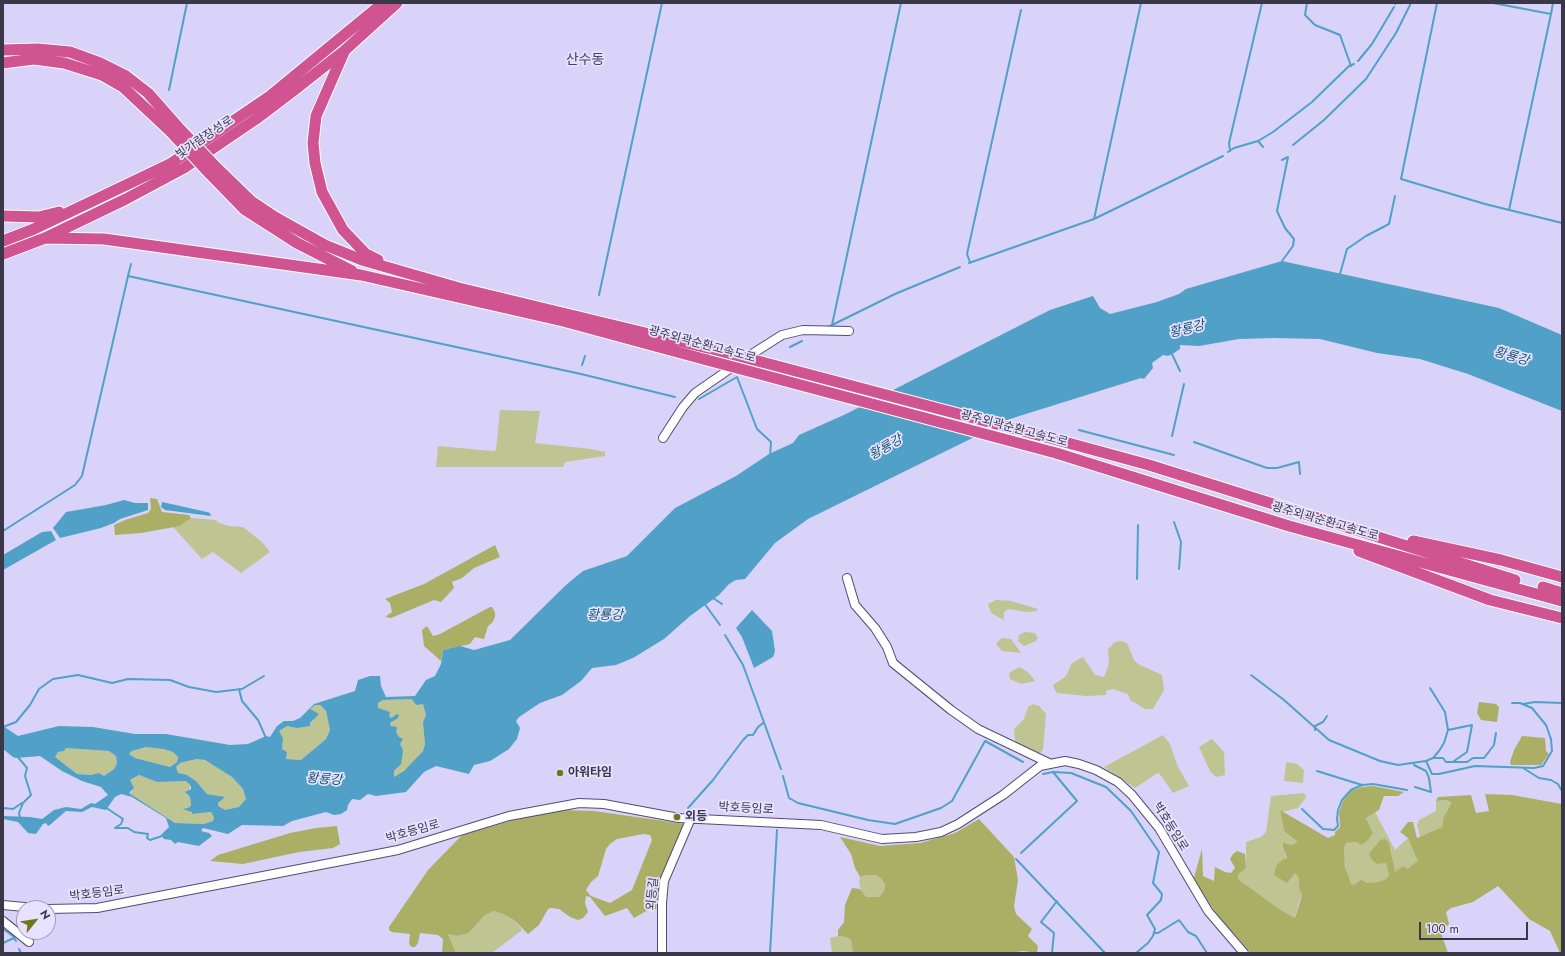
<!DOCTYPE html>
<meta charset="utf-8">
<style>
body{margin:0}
#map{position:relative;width:1565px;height:956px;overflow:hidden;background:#d9d3f9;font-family:Jost,sans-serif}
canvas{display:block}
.frame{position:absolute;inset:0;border:4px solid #3a3749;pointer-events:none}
.north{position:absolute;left:16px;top:900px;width:40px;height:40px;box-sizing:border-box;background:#e6e2ff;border:1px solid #a19eb6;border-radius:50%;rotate:60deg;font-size:11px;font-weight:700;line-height:16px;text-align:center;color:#3a3749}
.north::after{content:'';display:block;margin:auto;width:14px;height:18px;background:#70741b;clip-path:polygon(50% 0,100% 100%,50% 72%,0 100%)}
.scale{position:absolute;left:1419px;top:922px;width:109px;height:18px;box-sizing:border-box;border:2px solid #3a3749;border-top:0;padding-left:5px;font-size:12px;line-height:14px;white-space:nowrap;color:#3a3749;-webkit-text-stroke:3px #e6e2ff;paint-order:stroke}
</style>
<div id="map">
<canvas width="1565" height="956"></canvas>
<div class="frame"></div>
<div class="north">N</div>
<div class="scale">100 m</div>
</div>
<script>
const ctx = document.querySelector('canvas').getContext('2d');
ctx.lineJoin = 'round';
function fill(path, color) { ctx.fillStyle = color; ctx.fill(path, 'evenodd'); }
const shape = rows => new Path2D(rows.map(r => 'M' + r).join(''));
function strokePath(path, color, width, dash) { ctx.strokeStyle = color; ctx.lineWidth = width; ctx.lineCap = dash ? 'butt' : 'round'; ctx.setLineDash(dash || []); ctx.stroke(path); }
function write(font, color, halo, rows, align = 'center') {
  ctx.font = font + ' Jost,"Noto Sans KR",sans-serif'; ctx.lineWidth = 3.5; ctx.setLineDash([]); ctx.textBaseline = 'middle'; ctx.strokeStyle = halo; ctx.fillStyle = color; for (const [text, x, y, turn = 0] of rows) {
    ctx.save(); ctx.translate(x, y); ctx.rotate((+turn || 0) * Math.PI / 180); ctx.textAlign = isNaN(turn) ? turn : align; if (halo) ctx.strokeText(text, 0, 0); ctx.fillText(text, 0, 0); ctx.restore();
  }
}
fill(shape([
 [500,410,540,411,535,443,591,449,605,452,605,456,565,462,563,467,436,467,438,446,492,451,496,450],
 [191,518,216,520,219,523,229,526,243,527,262,542,270,552,241,573,213,552,202,559,173,527,180,526],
 [996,600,1011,601,1038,609,1036,611,1027,612,1008,609,1004,612,1004,620,991,613,988,604],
 [1025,632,1035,633,1038,638,1036,641,1024,646,1018,641,1019,635],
 [1002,638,1011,639,1021,653,1002,651,996,644],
 [1121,641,1127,643,1134,660,1138,664,1162,675,1164,690,1153,709,1145,709,1130,700,1128,694,1113,689,1106,691,1106,695,1087,696,1057,693,1055,690,1053,685,1066,676,1072,663,1083,657,1095,675,1104,677,1109,664,1108,649,1115,642],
 [1019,667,1028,672,1035,681,1021,684,1010,679,1009,673],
 [412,699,423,704,426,715,423,722,425,744,423,751,404,771,394,777,394,771,397,769,400,744,399,738,390,723,394,715,391,718,378,708,378,703,382,700],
 [1033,704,1039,706,1046,714,1043,750,1039,754,1016,743,1015,740,1014,729,1024,719,1028,707],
 [315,705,319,705,326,711,330,730,326,739,301,760,286,759,287,752,282,749,283,738,278,731,287,726,297,728,310,723,314,720,310,709],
 [1163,735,1170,744,1178,767,1189,786,1173,793,1159,773,1156,774,1135,788,1104,767],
 [1212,739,1224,752,1225,775,1216,777,1210,771,1199,747],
 [146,747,164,748,173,752,178,757,177,762,170,767,135,758,129,754,132,751],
 [66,748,109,751,116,756,117,762,114,769,104,776,99,773,91,775,77,774,55,757,58,752,63,751],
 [198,759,205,760,232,777,243,789,246,799,239,807,225,811,218,806,218,803,224,797,207,794,196,781,187,775,178,773,176,767,180,763],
 [1286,762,1297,764,1304,770,1303,783,1284,781],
 [139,775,157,782,186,781,191,786,186,794,190,797,191,804,190,807,184,808,192,812,192,814,212,812,215,817,213,821,204,824,175,823,129,793,132,792,130,780],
 [1304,793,1306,797,1298,808,1283,812,1280,810,1284,831,1298,842,1291,845,1283,842,1283,847,1291,875,1295,873,1299,878,1299,889,1302,895,1299,901,1295,918,1279,909,1245,886,1239,880,1238,875,1246,868,1246,842,1261,837,1266,832,1271,796],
 [1445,800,1451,802,1450,806,1444,816,1442,827,1420,837,1417,825,1419,820,1436,811,1436,801],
 [1375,812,1395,850,1408,838,1419,861,1407,869,1395,872,1392,866,1391,850,1380,840,1370,854,1380,864,1386,862,1389,875,1386,879,1378,882,1354,886,1351,884,1346,874,1344,848,1346,843,1356,842,1361,845,1373,833,1366,818],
 [867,875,876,875,882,878,885,884,884,891,879,897,866,898,862,894,859,882,860,877],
 [493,911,503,914,514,920,522,930,492,953,456,953,448,934,457,936,469,933,484,916],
 [838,936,846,937,851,940,853,953,832,953,830,938]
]), '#bfc493');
fill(shape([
 [150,498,157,499,162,512,189,515,191,518,180,526,141,533,115,535,114,525,125,520,148,513,151,509],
 [495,545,500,557,474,568,462,578,452,582,454,588,441,602,434,600,391,618,385,617,392,612,390,603,385,599,424,584],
 [490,607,492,607,495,612,495,617,492,623,488,626,484,639,475,637,470,644,443,650,441,661,424,646,422,630,427,626,433,636,440,634],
 [1479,702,1496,704,1499,707,1497,722,1481,720,1477,713],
 [1522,736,1545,738,1546,751,1549,754,1541,765,1511,765,1510,762,1514,750],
 [1373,786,1404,792,1398,796,1384,796,1379,810,1366,818,1373,833,1367,841,1361,845,1356,842,1346,843,1344,848,1345,867,1351,884,1354,885,1361,880,1367,883,1378,882,1386,879,1389,875,1386,863,1377,864,1372,860,1369,854,1380,840,1385,839,1389,843,1395,872,1403,866,1407,869,1418,861,1408,838,1400,832,1408,822,1413,822,1417,838,1442,827,1444,816,1450,806,1451,802,1445,800,1436,801,1438,797,1471,795,1476,813,1489,811,1485,794,1512,795,1562,804,1562,953,1560,953,1550,931,1529,919,1498,886,1473,902,1451,908,1446,912,1449,924,1441,933,1448,953,1251,953,1219,917,1193,881,1202,849,1203,876,1214,881,1215,867,1225,872,1231,873,1235,868,1230,859,1233,854,1237,851,1245,854,1246,868,1238,875,1239,880,1279,909,1295,918,1302,895,1299,889,1299,878,1295,873,1287,883,1274,875,1276,866,1282,860,1287,858,1283,847,1283,842,1291,845,1298,842,1284,831,1280,810,1328,838,1335,835,1335,832,1340,827,1339,812,1343,801,1351,791,1362,787],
 [562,810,594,811,685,824,681,838,672,852,660,878,656,909,648,910,634,918,627,908,605,916,590,897,586,896,585,903,588,912,583,918,578,920,570,917,559,909,551,908,548,909,539,925,528,934,514,920,503,914,493,911,484,916,469,933,457,936,448,934,456,953,442,953,443,939,438,935,420,933,418,943,415,947,411,947,409,943,410,934,392,932,389,930,389,927,428,870,462,835,514,820],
 [643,834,650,835,652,840,632,890,610,903,591,896,586,890,591,882,598,876,606,849,610,844,617,839],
 [979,819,1014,857,1018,880,1014,906,1016,914,1032,929,1028,936,1038,946,1037,953,1023,951,1011,953,853,953,851,940,846,937,838,936,838,930,844,922,845,905,852,888,860,889,866,897,879,897,884,891,885,884,881,878,876,875,867,875,860,877,855,868,851,854,840,837,880,846,920,843,955,833],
 [337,826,340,844,333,848,299,852,243,864,210,861,218,855,290,833,316,828]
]), '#aaaf65');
fill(shape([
 [1282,261,1499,308,1562,335,1562,411,1468,374,1420,359,1377,353,1320,339,1274,338,1239,339,1199,346,1180,345,1180,349,1174,353,1168,356,1163,355,1152,363,1153,368,1144,379,1141,378,1013,418,808,519,775,543,745,579,736,580,729,584,719,595,690,616,664,639,633,658,616,665,592,668,581,681,562,695,540,703,519,717,516,721,520,728,517,739,509,749,490,761,474,765,469,774,436,766,424,772,406,792,376,796,368,794,360,800,352,799,348,805,347,810,341,814,334,815,326,812,292,821,283,826,242,825,228,834,203,828,201,831,209,833,212,836,199,846,178,842,175,844,171,840,164,839,161,835,169,827,166,818,132,797,121,794,115,797,106,810,92,807,82,812,66,811,51,824,48,826,46,823,43,824,36,834,28,833,18,822,3,819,3,816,30,817,42,819,54,810,66,807,81,809,91,803,95,804,108,795,101,787,82,781,62,771,40,756,16,758,13,757,3,749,3,726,18,736,59,726,93,727,135,734,166,734,230,745,248,744,266,736,270,737,277,726,284,721,293,721,300,718,314,704,355,691,358,680,370,676,380,676,381,686,386,697,415,696,426,680,435,676,441,664,443,650,460,646,474,650,510,640,566,585,583,571,627,556,675,508,736,476,769,454,793,443,799,435,846,414,1050,310,1093,296,1100,308,1110,314,1157,302,1179,294,1186,289],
 [412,699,416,705,423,704,426,715,423,722,425,744,423,751,404,771,394,777,394,771,401,764,402,758,403,750,400,744,403,739,399,737,396,732,397,727,391,726,390,723,398,718,399,715,397,714,391,718,389,716,390,712,378,708,378,703,383,700],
 [315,705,320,705,326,711,330,730,326,739,301,760,286,759,287,752,282,749,283,738,279,731,287,726,297,728,310,726,310,723,319,714,310,709],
 [146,747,164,749,173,752,178,757,177,762,170,767,135,758,129,754,132,751],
 [66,748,109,751,116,756,117,763,114,769,104,776,99,773,91,775,77,774,55,757,58,752,64,751],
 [197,759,205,760,232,777,243,789,246,799,239,807,225,810,218,806,218,803,225,797,207,794,196,781,187,775,178,773,176,767,180,763],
 [139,775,157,782,186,781,191,786,191,789,185,792,190,797,191,804,190,807,183,809,192,812,192,814,211,812,214,817,213,821,204,824,175,823,129,793,134,788,130,780],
 [124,500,135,503,148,503,148,510,120,519,114,523,101,528,60,538,53,528,66,512,106,505],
 [162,502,207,512,210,513,211,516,165,510,161,507],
 [51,531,56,540,3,570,3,555,42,532],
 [752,610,772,631,775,651,773,657,754,668,742,637,736,628]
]), '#50a0c7');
strokePath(shape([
 [1307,3,1305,15,1315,25,1340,35,1351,66],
 [1437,3,1401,179,1485,204,1562,223],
 [1493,3,1551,14,1553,3],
 [1395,4,1396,3],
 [1358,61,1372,44,1394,7],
 [169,90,187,3],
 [1258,141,1273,132,1312,102,1349,66,1354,64],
 [1293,145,1324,120,1366,79,1396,33,1411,3],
 [1230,151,1229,143,1262,3],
 [1228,152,1234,148,1258,141,1263,147],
 [1282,160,1288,157],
 [1509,210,1551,14],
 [1094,219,1141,3],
 [1282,261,1293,246,1294,239,1285,228,1277,211,1288,157],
 [970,262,967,254,1021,10],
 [969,263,1094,219,1223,156],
 [1340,274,1347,249,1366,236,1389,224,1395,196],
 [128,276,131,264],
 [599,295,662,3],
 [832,325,901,3],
 [826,328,895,294,960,267],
 [790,347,802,341],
 [1171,352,1180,371],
 [582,365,585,356],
 [699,399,737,377,757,429,771,442,770,457],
 [1079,430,1174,455],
 [1172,436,1184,384],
 [1194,442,1267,468,1277,468,1299,462,1300,474],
 [1174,522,1181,542,1179,569],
 [3,531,75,485,82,476,128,276,581,374,675,397],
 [1137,579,1138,525],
 [713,598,722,604],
 [704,603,720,625],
 [725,635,743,665,781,769],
 [1251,675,1284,700,1329,740,1380,761,1398,765,1426,761,1432,774,1439,774,1475,766,1534,768,1543,766,1552,751,1551,739,1546,725,1532,708,1520,703,1512,703],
 [239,689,242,701,258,720,266,738],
 [1523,704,1535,702,1562,703],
 [3,727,16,722,30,705,39,689,53,679,78,675,112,683,128,679,170,680,189,687,216,692,242,689,264,676],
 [1315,730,1315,726,1323,722,1327,716],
 [1448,730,1472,725,1467,752,1454,761],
 [17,756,27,768,25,776,31,795,23,803,19,813,20,818],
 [1434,758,1443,758,1446,762,1467,762,1473,758,1484,758,1494,745,1496,733],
 [1426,761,1433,758,1439,751,1444,743,1448,730,1445,712,1430,688],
 [1414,765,1426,771,1429,778,1431,792,1415,787],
 [1523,768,1539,778,1551,780,1558,784,1562,791],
 [1317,771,1362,785,1373,784,1407,790],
 [1053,772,1071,773,1106,787,1131,811,1159,852,1153,883,1162,894,1161,900,1147,915,1155,929,1153,936,1148,943,1136,953],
 [783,776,789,798,798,803,868,820,895,824,941,808,952,801,985,741,1023,762],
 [105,807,123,819,121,824,115,828,128,828,134,832,148,834,147,838,150,840,165,835],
 [3,808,13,809,22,803],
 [688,808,713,780,743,740,748,735,753,735,758,727,763,723],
 [1302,809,1323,829,1334,830,1338,826,1337,819,1338,810,1342,800,1351,790,1362,785],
 [1021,853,1077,801,1053,772,1043,774],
 [1016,859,1105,953],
 [3,929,13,936,16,941],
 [1155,933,1158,933,1179,920,1188,932,1196,936,1207,953],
 [3,943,14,938],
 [19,949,21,953],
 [770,953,777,830],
 [1040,953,1052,953],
 [1052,953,1054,933,1041,922,1057,901]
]), '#50a0c7', 2);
const minor = shape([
 [744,359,782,335,803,330,849,331],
 [663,438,683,407,695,393,734,366],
 [847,578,855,605,875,628,887,647,893,663,951,710,978,729,1049,763],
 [3,905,35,908],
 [48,909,97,908,398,850,509,816,579,803,604,804,679,818,821,825,882,839,916,837,941,832,958,824,1003,795,1040,766,1065,761,1079,764,1096,770,1118,782,1132,795,1159,828,1208,911,1244,953],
 [3,921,29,942],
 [662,953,662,903,664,881,691,818]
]);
const highway = shape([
 [3,50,38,49,70,52,100,63,126,76,148,93,178,127],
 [344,52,316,116,313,143,315,163,322,192,343,230,366,254,378,260],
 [3,63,34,59,64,63,102,75,123,87,171,132],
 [216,167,251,201,275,217,325,245,362,260,459,288,720,351],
 [209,173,244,209,297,243,352,271],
 [3,216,39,217,59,212],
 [45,238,104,239,361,275,563,321,707,360],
 [3,241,34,229,170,164,270,96,383,3],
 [3,254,45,238,126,199,184,168,256,119,293,91,344,51,397,3],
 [1072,444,1149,465,1515,580],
 [1056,453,1289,526,1562,601],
 [1413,541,1501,560,1562,577],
 [1359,551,1490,600,1562,618],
 [1543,587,1562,593]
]);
strokePath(minor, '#534b73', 10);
strokePath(highway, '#fff', 13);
strokePath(minor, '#fff', 8);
strokePath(highway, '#cf5491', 11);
const highwayBridge = shape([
 [178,127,216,167],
 [171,132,209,173],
 [720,351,1072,444],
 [707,360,1056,453]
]);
strokePath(highwayBridge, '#fff', 13, []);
strokePath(highwayBridge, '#cf5491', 11);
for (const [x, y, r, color] of [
 [560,773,4,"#70741b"],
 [677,817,4,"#70741b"]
]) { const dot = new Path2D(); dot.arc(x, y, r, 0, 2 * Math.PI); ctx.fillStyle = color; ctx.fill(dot); strokePath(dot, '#e6e2ff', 1.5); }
write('12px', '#3a3749', '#e6e2ff', [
 ["빛가람장성로",205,138,-34],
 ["광주외곽순환고속도로",702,345,15],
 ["광주외곽순환고속도로",1014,429,15],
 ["광주외곽순환고속도로",1325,522,16],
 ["박호등임로",746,809,3],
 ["박호등임로",1170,827,58],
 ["박호등임로",413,832,-16],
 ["박호등임로",97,894,-7],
 ["외등길",653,894,-84]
]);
write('bold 12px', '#3a3749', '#e6e2ff', [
 ["아워타임",568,773],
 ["외등",685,817]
], 'left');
write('italic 13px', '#155470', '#e6e2ff', [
 ["황룡강",1187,330,-14],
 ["황룡강",1511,357,16],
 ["황룡강",886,448,-30],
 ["황룡강",605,616],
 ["황룡강",324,780,4]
]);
write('14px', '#474067', '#e6e2ff', [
 ["산수동",585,61]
]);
</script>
